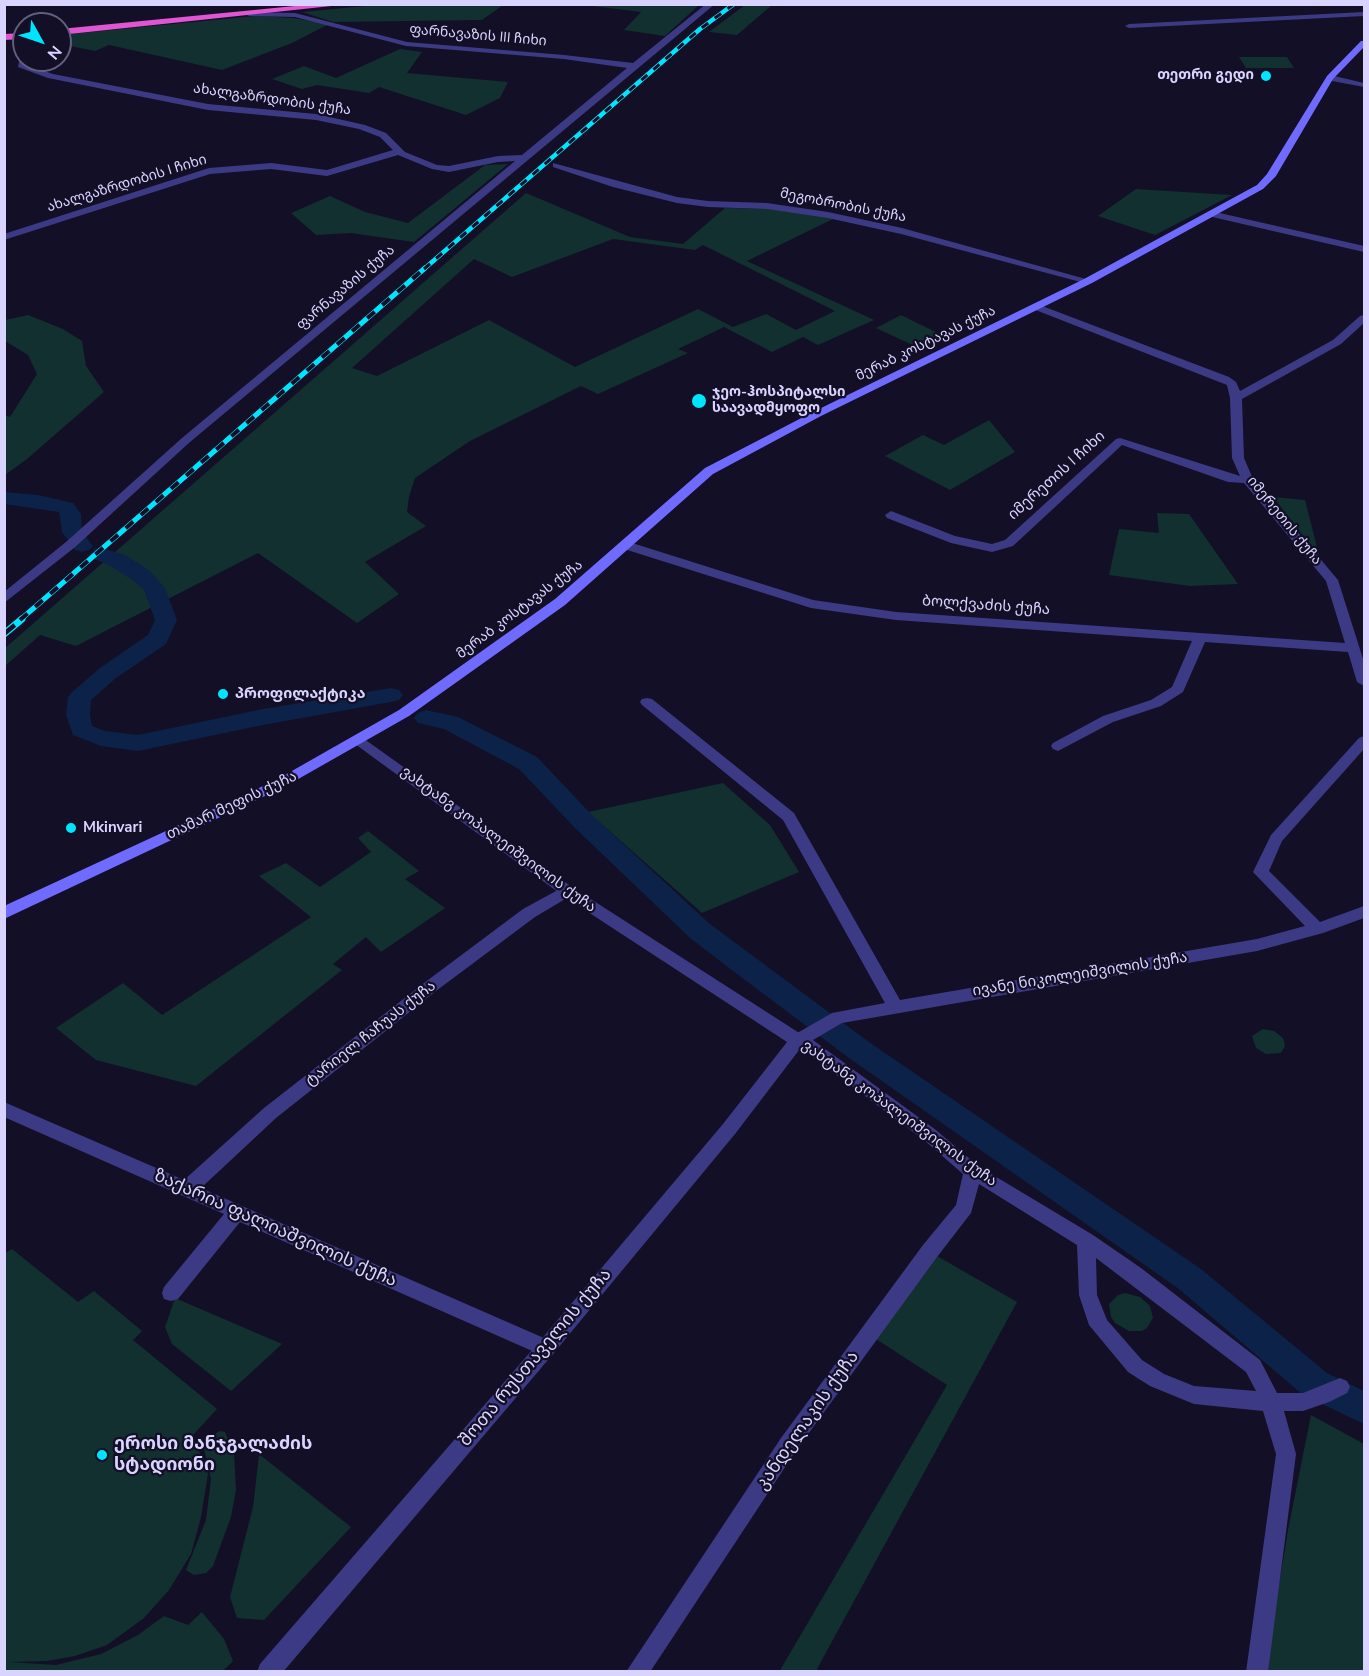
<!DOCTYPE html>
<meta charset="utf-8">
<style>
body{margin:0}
#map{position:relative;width:1369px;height:1676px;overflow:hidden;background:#130f26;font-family:"Nunito Sans",sans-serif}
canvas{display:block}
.frame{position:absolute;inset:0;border:6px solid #d9d4ff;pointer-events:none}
.north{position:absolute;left:12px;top:12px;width:60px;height:60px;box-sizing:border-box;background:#130f26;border:2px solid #625e7d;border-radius:50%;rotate:130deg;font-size:16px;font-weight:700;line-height:24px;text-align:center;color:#d9d4ff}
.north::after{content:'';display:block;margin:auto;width:21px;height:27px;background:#00e5ff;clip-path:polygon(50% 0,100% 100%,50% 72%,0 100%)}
</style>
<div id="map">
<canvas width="1369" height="1676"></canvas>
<div class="frame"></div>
<div class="north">N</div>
</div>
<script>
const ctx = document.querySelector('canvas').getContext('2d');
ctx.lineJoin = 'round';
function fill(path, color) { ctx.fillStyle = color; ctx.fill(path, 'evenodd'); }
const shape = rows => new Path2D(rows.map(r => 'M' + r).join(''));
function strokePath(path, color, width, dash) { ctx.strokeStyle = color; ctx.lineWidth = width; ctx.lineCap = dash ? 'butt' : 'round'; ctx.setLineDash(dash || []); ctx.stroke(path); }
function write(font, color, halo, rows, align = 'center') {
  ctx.font = font + ' "Nunito Sans","Noto Sans Georgian",sans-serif'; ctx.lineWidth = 4.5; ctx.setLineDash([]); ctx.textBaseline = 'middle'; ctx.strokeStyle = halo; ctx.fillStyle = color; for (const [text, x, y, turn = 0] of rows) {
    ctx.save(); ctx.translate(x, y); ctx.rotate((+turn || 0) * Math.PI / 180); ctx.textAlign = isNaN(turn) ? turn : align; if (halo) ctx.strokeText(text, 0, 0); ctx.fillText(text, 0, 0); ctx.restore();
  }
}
fill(shape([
 [376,5,376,4,503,5,482,20,333,22,302,12],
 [584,5,699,4,699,5,665,36,624,30,641,12],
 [745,5,772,5,737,35,709,32],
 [255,16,293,18,329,24,292,43,222,70,109,45,95,51,60,44,60,35],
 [400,49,422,52,407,73,508,82,500,98,466,115,379,87,369,93,317,85,302,89,272,79,304,66,336,78],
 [1239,57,1287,57,1294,68,1246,68],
 [508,164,414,242,351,233,316,235,291,213,330,196,365,212,408,223,485,165],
 [1136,189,1232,195,1155,235,1098,216],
 [526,193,630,237,683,244,725,208,769,209,835,218,747,261,874,320,818,345,803,337,772,352,724,327,678,349,688,353,598,394,581,386,470,441,415,478,409,497,407,512,426,526,365,562,399,594,357,623,258,553,76,646,40,635,5,666,4,649],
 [613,239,695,250,703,245,835,311,796,330,766,314,733,327,698,309,575,367,489,320,377,376,352,368,474,259,512,277],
 [28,315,63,329,82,341,86,366,104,392,27,459,5,475,5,415,10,417,37,374,28,355,5,341,5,320],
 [901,315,944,336,919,348,876,328],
 [989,420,1015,452,950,490,885,456,923,435,944,445],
 [1273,497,1305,500,1319,555,1318,555],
 [1157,513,1189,514,1238,584,1190,586,1109,575,1119,529,1159,533],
 [723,783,770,825,799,872,702,913,588,812],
 [368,831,419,871,405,879,445,908,381,952,366,937,333,964,342,970,196,1086,96,1060,56,1028,123,983,162,1015,311,917,259,876,286,863,320,887,371,852,358,838],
 [1263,1029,1274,1031,1283,1038,1285,1046,1281,1053,1266,1054,1256,1048,1252,1036],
 [12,1249,78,1302,94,1291,142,1331,133,1340,217,1409,193,1435,208,1474,201,1517,191,1554,169,1590,144,1618,107,1645,75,1656,47,1661,9,1662,56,1665,101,1654,138,1635,164,1616,188,1625,202,1612,224,1639,233,1661,223,1671,5,1671,4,1254],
 [937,1256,1017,1302,817,1669,820,1671,779,1672,947,1385,876,1339],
 [1125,1293,1140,1297,1150,1306,1153,1318,1147,1328,1142,1331,1129,1331,1115,1323,1111,1317,1109,1304,1118,1295],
 [175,1298,282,1344,231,1391,172,1344,165,1327],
 [1311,1415,1364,1444,1364,1671,1265,1672,1288,1530],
 [220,1431,225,1432,234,1453,236,1490,231,1517,213,1566,206,1573,194,1575,186,1570,206,1520,211,1479,202,1440],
 [259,1454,351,1527,264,1620,237,1618,230,1597,253,1507]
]), '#12302f');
fill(shape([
 [4,492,38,495,73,503,81,514,82,532,93,546,89,550,82,552,75,550,62,532,59,512,4,504,4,492],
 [102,548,125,555,150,571,165,588,177,620,166,644,116,678,91,700,90,715,92,726,105,731,138,735,263,709,391,688,399,690,403,695,399,700,391,702,263,725,138,751,101,746,73,735,66,715,68,697,72,692,100,668,148,635,155,620,144,590,134,581,109,565,94,559,91,554,94,549,102,548],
 [426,710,458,717,537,757,593,816,710,924,869,1042,1201,1269,1327,1373,1364,1391,1364,1424,1303,1395,1179,1289,849,1058,737,974,690,938,575,828,519,769,444,729,418,723,414,718,418,713,426,710]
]), '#0c2248');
fill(shape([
 [706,4,715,4,190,442,74,548,4,603,4,592,66,542,182,438,515,161,498,162,449,172,432,169,398,155,327,176,271,169,210,174,4,240,4,234,209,168,271,163,327,170,393,150,380,137,359,129,316,120,208,110,48,78,18,67,21,50,24,50,25,64,53,74,208,104,316,114,365,125,386,133,405,152,437,165,449,166,498,156,522,155,627,68,564,59,406,46,295,17,249,16,245,14,246,12,295,13,407,42,564,55,633,63,706,4],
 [1364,12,1364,16,1129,28,1125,26,1129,24,1364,12],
 [1330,75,1364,83,1364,87,1327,80,1327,76,1330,75],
 [553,163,677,197,708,201,767,203,828,212,902,228,1093,281,1088,284,901,234,828,218,767,209,708,207,677,203,613,187,553,167,553,163],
 [1211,211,1364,246,1364,252,1208,216,1206,214,1211,211],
 [1037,304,1229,377,1236,382,1240,391,1333,340,1360,316,1364,315,1364,323,1341,344,1242,399,1244,458,1253,479,1338,580,1364,662,1364,686,1357,682,1348,652,1205,642,1183,692,1161,706,1113,722,1058,751,1053,749,1051,746,1053,743,1103,716,1151,700,1172,687,1192,641,896,620,811,608,621,548,619,545,625,541,629,542,813,600,896,612,1345,643,1326,581,1244,483,1228,482,1122,445,1013,546,992,552,951,543,887,518,885,515,891,511,955,536,992,544,1005,540,1116,439,1120,438,1240,476,1232,458,1230,398,1227,385,1033,309,1032,307,1037,304],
 [647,698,652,699,794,813,900,1000,1257,939,1305,926,1253,872,1271,835,1359,738,1364,736,1364,749,1282,841,1269,871,1320,922,1364,906,1364,918,1323,933,1257,951,842,1023,813,1040,936,1130,978,1166,1093,1235,1141,1268,1260,1360,1277,1393,1303,1393,1340,1378,1347,1381,1350,1387,1347,1393,1329,1402,1303,1411,1284,1411,1296,1454,1268,1672,1246,1672,1276,1454,1263,1411,1194,1404,1150,1386,1128,1372,1089,1325,1079,1295,1077,1245,979,1184,971,1213,937,1257,795,1452,650,1672,626,1672,781,1438,923,1245,956,1205,963,1174,924,1140,807,1053,792,1046,790,1041,792,1036,832,1013,885,1003,783,820,642,705,640,702,642,699,647,698],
 [1096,1258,1246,1372,1256,1391,1194,1386,1164,1374,1142,1360,1107,1320,1097,1295,1096,1258],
 [567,885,572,887,575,891,572,895,535,917,436,991,276,1118,201,1188,553,1342,556,1348,553,1354,546,1357,539,1354,240,1222,178,1299,171,1301,164,1299,162,1293,164,1287,224,1214,4,1117,4,1102,184,1180,264,1108,424,983,523,909,567,885]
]), '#3d3a85');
fill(shape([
 [360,736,572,887,804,1036,806,1041,735,1134,553,1354,283,1672,257,1672,260,1664,539,1342,723,1124,787,1042,562,895,355,744,353,741,360,736]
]), '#3d3a85');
fill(shape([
 [1361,41,1364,41,1364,47,1333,79,1276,176,1263,189,1092,283,821,416,713,474,565,605,409,716,286,786,4,919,4,906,276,780,399,710,555,599,705,468,813,412,1084,279,1257,185,1267,174,1327,76,1361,41]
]), '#6f6bff');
fill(shape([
 [315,4,350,4,60,35,60,29,315,4],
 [24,33,24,39,4,40,4,34,24,33]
]), '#e055d1');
const railFar2 = shape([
 [424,269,700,29,734,4]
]);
const railFar1 = shape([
 [20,620,425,268]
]);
const rail = shape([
 [4,634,22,619]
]);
strokePath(railFar2, '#00e5ff', 4.5);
strokePath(railFar1, '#00e5ff', 5);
strokePath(rail, '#00e5ff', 7);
strokePath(railFar2, '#130f26', 3, [8]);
strokePath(railFar1, '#130f26', 4, [10]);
strokePath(rail, '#130f26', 4.5, [14]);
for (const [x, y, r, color] of [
 [1266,76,6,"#00e5ff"],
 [699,401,8,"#00e5ff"],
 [223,694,6,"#00e5ff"],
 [71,828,6,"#00e5ff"],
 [102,1455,6,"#00e5ff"]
]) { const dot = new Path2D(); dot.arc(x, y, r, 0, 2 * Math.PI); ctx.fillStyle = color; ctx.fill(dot); strokePath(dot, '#130f26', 2); }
write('14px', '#d9d4ff', '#130f26', [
 ["ფარნავაზის III ჩიხი",478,36,5],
 ["ახალგაზრდობის ქუჩა",272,100,8],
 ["ახალგაზრდობის I ჩიხი",127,184,-17],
 ["მეგობრობის ქუჩა",843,206,11],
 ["ფარნავაზის ქუჩა",346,288,-40],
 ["მერაბ კოსტავას ქუჩა",926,344,-26],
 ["იმერეთის ქუჩა",1284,521,51],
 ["მერაბ კოსტავას ქუჩა",520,610,-37]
]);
write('bold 14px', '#d9d4ff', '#130f26', [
 ["თეთრი გედი",1254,76],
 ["ჯეო-ჰოსპიტალსი",712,393,"left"],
 ["საავადმყოფო",712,409,"left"]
], 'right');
write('15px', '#d9d4ff', '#130f26', [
 ["იმერეთის I ჩიხი",1057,476,-42],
 ["ბოლქვაძის ქუჩა",986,606,4],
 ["თამარ მეფის ქუჩა",232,806,-25],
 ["ვახტანგ კოპალეიშვილის ქუჩა",498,840,36],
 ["ივანე ნიკოლეიშვილის ქუჩა",1080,975,-9],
 ["ტარიელ ჩაჩუას ქუჩა",371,1034,-38],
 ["ვახტანგ კოპალეიშვილის ქუჩა",899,1114,36]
]);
write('bold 15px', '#d9d4ff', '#130f26', [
 ["პროფილაქტიკა",235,694],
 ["Mkinvari",83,828]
], 'left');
write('18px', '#d9d4ff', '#130f26', [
 ["ზაქარია ფალიაშვილის ქუჩა",275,1229,24],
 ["შოთა რუსთაველის ქუჩა",536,1358,-50],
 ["კანდელაკის ქუჩა",808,1421,-55]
]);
write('bold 18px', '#d9d4ff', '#130f26', [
 ["ეროსი მანჯგალაძის",114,1445],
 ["სტადიონი",114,1466]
], 'left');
</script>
